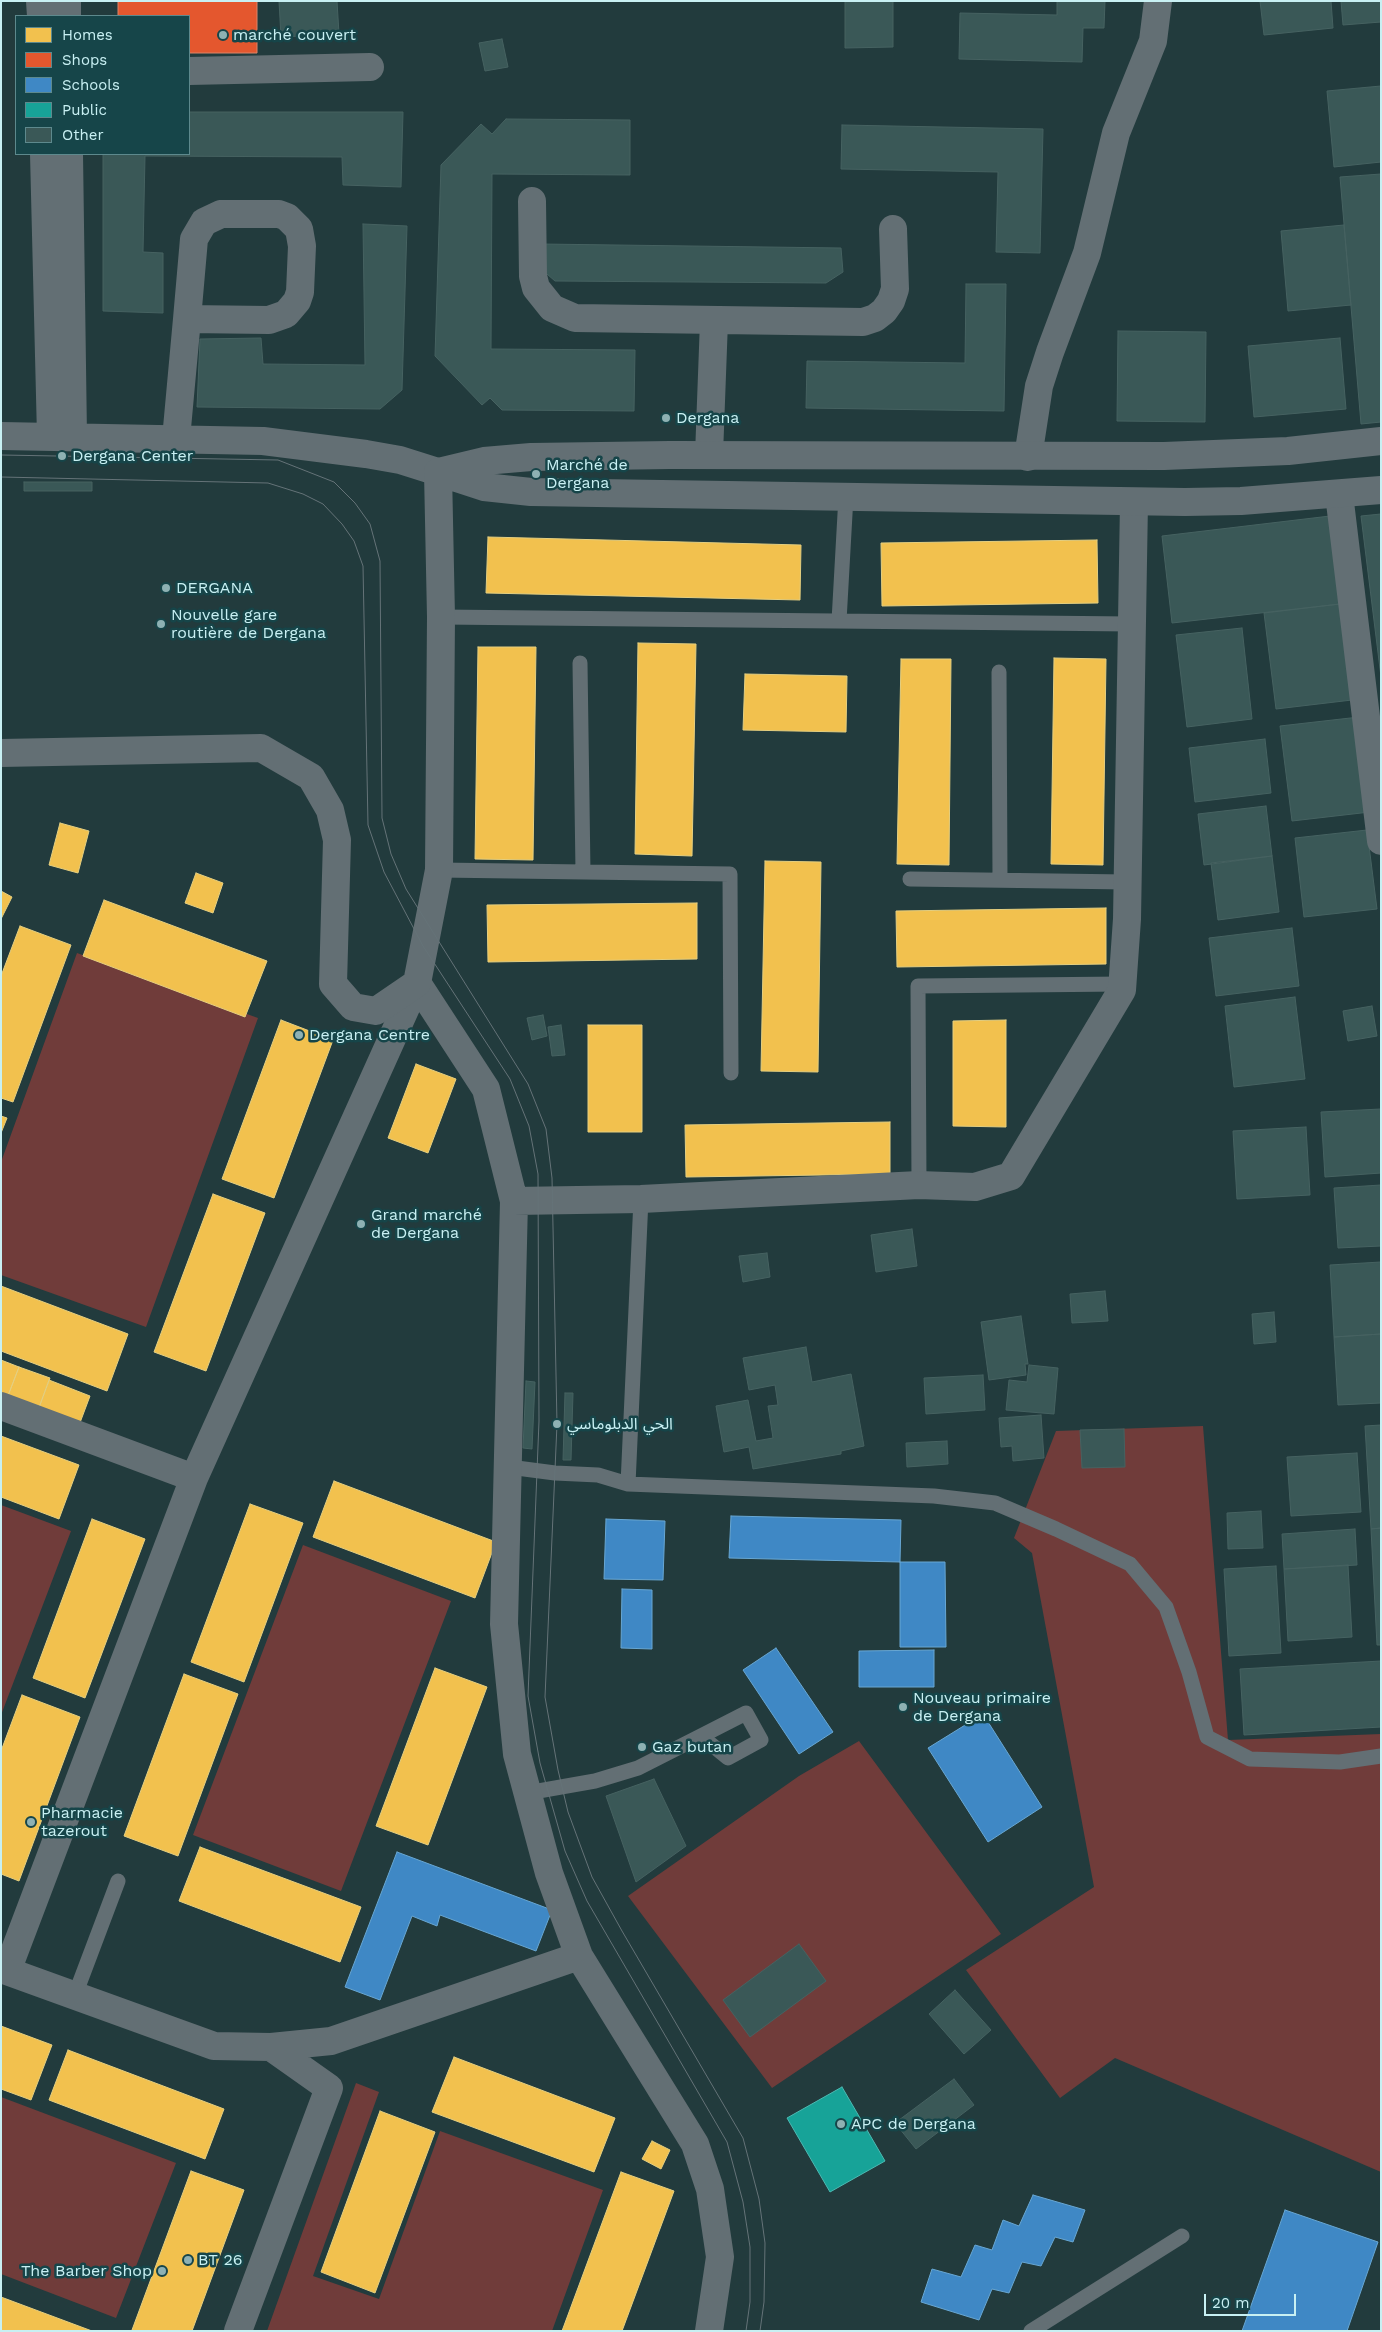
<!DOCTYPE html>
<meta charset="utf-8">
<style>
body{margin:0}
#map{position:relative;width:1382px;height:2332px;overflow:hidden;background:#223b3d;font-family:"Work Sans",sans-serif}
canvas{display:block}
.frame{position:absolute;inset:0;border:2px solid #c8f0f3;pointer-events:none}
.legend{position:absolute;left:15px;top:15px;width:175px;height:140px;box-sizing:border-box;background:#164549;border:1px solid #5d898d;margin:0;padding:6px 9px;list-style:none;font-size:15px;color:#c8f0f3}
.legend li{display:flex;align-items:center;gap:10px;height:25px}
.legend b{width:25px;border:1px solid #5d898d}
.scale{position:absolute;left:1204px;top:2294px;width:92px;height:22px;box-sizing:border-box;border:2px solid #c8f0f3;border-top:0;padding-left:6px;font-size:15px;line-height:18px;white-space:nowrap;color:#c8f0f3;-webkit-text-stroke:4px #164549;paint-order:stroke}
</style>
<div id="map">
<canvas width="1382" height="2332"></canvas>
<div class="frame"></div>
<ul class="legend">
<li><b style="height:14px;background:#f2c14e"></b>Homes</li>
<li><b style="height:14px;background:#e4572e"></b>Shops</li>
<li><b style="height:14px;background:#3f88c5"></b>Schools</li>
<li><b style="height:14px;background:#17a398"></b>Public</li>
<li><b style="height:14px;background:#3a5857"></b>Other</li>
</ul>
<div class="scale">20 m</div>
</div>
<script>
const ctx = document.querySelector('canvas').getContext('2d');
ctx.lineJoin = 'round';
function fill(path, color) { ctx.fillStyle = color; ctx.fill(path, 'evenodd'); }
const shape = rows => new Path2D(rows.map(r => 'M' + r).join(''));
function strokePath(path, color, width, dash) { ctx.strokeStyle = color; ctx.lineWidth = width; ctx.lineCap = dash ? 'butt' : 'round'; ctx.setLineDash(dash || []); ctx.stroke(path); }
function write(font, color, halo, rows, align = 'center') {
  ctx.font = font + ' "Work Sans","Noto Sans Arabic",sans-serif'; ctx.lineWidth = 5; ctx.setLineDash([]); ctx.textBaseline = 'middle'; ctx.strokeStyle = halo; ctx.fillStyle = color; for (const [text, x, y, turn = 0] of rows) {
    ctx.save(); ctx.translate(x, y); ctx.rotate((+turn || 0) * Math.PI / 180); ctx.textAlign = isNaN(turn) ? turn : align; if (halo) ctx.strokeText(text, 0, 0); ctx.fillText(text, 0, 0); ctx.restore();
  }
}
fill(shape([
 [77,953,258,1018,146,1327,1,1275,1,1162],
 [1203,1426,1228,1740,1381,1734,1381,2172,1115,2058,1060,2098,966,1970,1094,1887,1032,1553,1014,1538,1056,1431],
 [1,1505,71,1531,1,1715],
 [303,1545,451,1601,341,1891,193,1835],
 [859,1741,1001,1934,772,2088,628,1896,799,1776],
 [356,2083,379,2092,313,2276,379,2299,440,2131,603,2190,552,2331,267,2331],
 [1,2097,176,2163,116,2318,1,2274]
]), '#703c3a');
const homes = shape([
 [488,537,801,545,800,600,486,593,488,537],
 [1097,540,1098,603,882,606,881,543,1097,540],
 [638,643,696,644,692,856,635,854,638,643],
 [478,647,536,647,533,860,475,859,478,647],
 [1054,658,1106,659,1103,865,1051,864,1054,658],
 [901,659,951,659,949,865,897,864,901,659],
 [745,674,847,676,846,732,743,730,745,674],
 [60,823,89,831,78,873,49,865,60,823],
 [765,861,821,862,818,1072,761,1071,765,861],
 [196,873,223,883,213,913,185,903,196,873],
 [1,891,12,897,1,919,1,891],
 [104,900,267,961,245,1017,83,956,104,900],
 [697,903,697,959,488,962,487,905,697,903],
 [1106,908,1106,964,897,967,896,911,1106,908],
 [20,926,71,945,13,1102,1,1098,1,976,20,926],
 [281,1020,333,1040,274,1198,222,1179,281,1020],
 [1006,1020,1006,1127,953,1126,953,1021,1006,1020],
 [588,1025,642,1025,642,1132,588,1132,588,1025],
 [416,1064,456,1079,428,1153,388,1138,416,1064],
 [1,1116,7,1118,1,1133,1,1116],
 [890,1122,890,1174,686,1177,685,1125,890,1122],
 [213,1194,265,1213,206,1371,154,1352,213,1194],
 [1,1286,128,1334,107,1391,1,1351,1,1286],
 [1,1360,19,1367,6,1401,1,1400,1,1360],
 [19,1367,50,1378,37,1413,6,1401,19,1367],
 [49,1380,90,1396,78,1428,37,1413,49,1380],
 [1,1436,79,1465,59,1519,1,1497,1,1436],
 [334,1481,496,1542,475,1598,313,1537,334,1481],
 [250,1504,303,1523,244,1682,191,1662,250,1504],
 [92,1519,145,1539,85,1698,33,1678,92,1519],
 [435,1668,487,1687,428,1845,376,1826,435,1668],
 [184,1674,238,1694,178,1856,124,1836,184,1674],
 [22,1695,80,1717,19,1881,1,1874,1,1751,22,1695],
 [200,1847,361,1907,340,1962,179,1901,200,1847],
 [1,2026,52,2045,31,2100,1,2089,1,2026],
 [68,2050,224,2109,205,2159,49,2100,68,2050],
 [454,2057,615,2118,594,2172,432,2112,454,2057],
 [380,2111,435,2132,375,2293,321,2272,380,2111],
 [652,2141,670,2150,661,2169,642,2159,652,2141],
 [191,2171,244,2190,192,2331,135,2331,132,2330,191,2171],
 [621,2172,674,2191,622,2331,562,2331,621,2172],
 [1,2297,92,2331,1,2331,1,2297]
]);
fill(homes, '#f2c14e');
strokePath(homes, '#e5cf80', 1);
const shops = shape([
 [118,1,257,1,257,53,189,53,189,16,118,16,118,1]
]);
fill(shops, '#e4572e');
strokePath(shops, '#dc8569', 1);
const schools = shape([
 [731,1516,901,1520,900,1562,729,1558,731,1516],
 [606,1519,665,1521,663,1580,604,1579,606,1519],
 [900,1562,945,1562,946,1647,900,1647,900,1562],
 [622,1589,652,1590,652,1649,621,1648,622,1589],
 [776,1648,833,1732,799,1754,743,1670,776,1648],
 [934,1650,934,1687,859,1687,859,1651,934,1650],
 [983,1714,1042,1807,988,1842,928,1748,983,1714],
 [397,1852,552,1910,536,1951,440,1915,437,1926,412,1916,380,2000,345,1987,397,1852],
 [1033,2195,1085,2210,1073,2242,1055,2237,1041,2266,1022,2262,1009,2293,992,2289,979,2320,921,2302,932,2269,961,2277,975,2245,992,2250,1003,2220,1019,2226,1033,2195],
 [1285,2210,1378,2242,1347,2331,1242,2331,1285,2210]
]);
fill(schools, '#3f88c5');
strokePath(schools, '#68a7d3', 1);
const public = shape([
 [842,2087,885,2161,830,2192,787,2118,842,2087]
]);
fill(public, '#17a398');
strokePath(public, '#4cbab3', 1);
const building = shape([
 [279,1,337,1,339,34,281,37,279,1],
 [845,1,893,1,893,47,845,48,845,1],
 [1057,1,1105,1,1104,28,1083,28,1082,62,959,59,960,13,1057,15,1057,1],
 [1260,1,1331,1,1333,28,1264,35,1260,1],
 [1341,1,1381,1,1381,22,1343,25,1341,1],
 [502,39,508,67,485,71,479,43,502,39],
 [1381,86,1381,162,1334,167,1327,91,1381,86],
 [189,112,403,112,401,187,343,185,342,157,145,156,143,252,163,253,163,313,103,311,103,154,189,154,189,112],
 [506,119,630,120,630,175,492,174,491,349,635,350,634,411,502,410,490,398,482,405,435,356,441,165,481,124,492,134,506,119],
 [842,125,1043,129,1040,253,996,252,998,172,841,169,842,125],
 [1381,174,1381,422,1361,424,1340,177,1381,174],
 [363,224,407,226,402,390,380,409,197,407,200,339,261,338,263,364,365,365,363,224],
 [1344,225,1351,305,1288,311,1281,231,1344,225],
 [540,244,841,248,843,272,826,283,555,281,540,268,540,244],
 [966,284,1006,284,1004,411,806,408,807,361,965,363,966,284],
 [1118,331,1206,332,1205,422,1117,421,1118,331],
 [1340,338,1346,409,1254,417,1248,346,1340,338],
 [24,482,92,482,92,491,24,491,24,482],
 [1381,514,1381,677,1361,516,1381,514],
 [1330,516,1340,604,1172,623,1162,536,1330,516],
 [1340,604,1352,700,1276,709,1264,613,1340,604],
 [1242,628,1252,719,1187,727,1176,635,1242,628],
 [1359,717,1370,812,1292,821,1280,726,1359,717],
 [1265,739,1271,793,1195,802,1189,748,1265,739],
 [1266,806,1272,856,1204,865,1198,814,1266,806],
 [1367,830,1377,909,1304,917,1295,838,1367,830],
 [1272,856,1279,912,1218,920,1211,863,1272,856],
 [1292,928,1299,986,1216,996,1209,938,1292,928],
 [1295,997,1305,1079,1234,1087,1225,1006,1295,997],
 [1372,1006,1377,1036,1348,1041,1343,1011,1372,1006],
 [543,1015,547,1036,532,1040,527,1018,543,1015],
 [561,1025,565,1055,552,1056,548,1027,561,1025],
 [1381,1109,1381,1173,1325,1177,1321,1112,1381,1109],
 [1306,1127,1310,1195,1237,1199,1233,1131,1306,1127],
 [1381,1185,1381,1246,1338,1248,1334,1188,1381,1185],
 [912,1229,917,1266,876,1272,871,1235,912,1229],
 [767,1253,770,1277,743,1282,739,1256,767,1253],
 [1381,1262,1381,1334,1334,1337,1330,1265,1381,1262],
 [1105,1291,1108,1321,1072,1323,1070,1294,1105,1291],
 [1274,1312,1276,1342,1254,1344,1252,1314,1274,1312],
 [1021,1316,1028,1364,1025,1364,1026,1375,989,1380,981,1322,1021,1316],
 [1381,1334,1381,1403,1338,1405,1334,1337,1381,1334],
 [806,1347,812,1382,851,1374,864,1446,841,1451,841,1454,753,1469,749,1447,724,1452,716,1406,748,1400,756,1441,773,1438,768,1406,778,1405,775,1385,749,1390,743,1358,806,1347],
 [1029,1365,1058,1368,1054,1414,1006,1410,1009,1380,1027,1382,1029,1365],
 [983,1375,985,1410,926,1414,924,1378,983,1375],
 [526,1381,535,1382,532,1449,523,1448,526,1381],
 [565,1393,573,1393,571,1460,563,1460,565,1393],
 [1041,1415,1044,1458,1013,1461,1012,1446,1001,1447,999,1418,1041,1415],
 [1381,1425,1381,1528,1371,1529,1365,1426,1381,1425],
 [1124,1429,1125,1467,1082,1468,1080,1430,1124,1429],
 [947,1441,948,1464,907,1467,906,1443,947,1441],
 [1357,1453,1361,1512,1291,1516,1287,1457,1357,1453],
 [1261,1511,1263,1548,1228,1549,1227,1513,1261,1511],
 [1381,1528,1381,1645,1377,1645,1371,1529,1381,1528],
 [1355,1529,1357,1565,1284,1569,1282,1534,1355,1529],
 [1348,1565,1352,1637,1288,1641,1284,1569,1348,1565],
 [1276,1566,1281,1653,1229,1656,1224,1569,1276,1566],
 [1381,1661,1381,1727,1244,1735,1240,1669,1381,1661],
 [654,1779,686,1846,636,1882,606,1796,654,1779],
 [799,1944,826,1981,750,2037,723,2000,799,1944],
 [955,1990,991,2030,964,2054,929,2014,955,1990],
 [954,2079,974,2105,916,2149,895,2123,954,2079]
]);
fill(building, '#3a5857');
strokePath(building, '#466261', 1);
strokePath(shape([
 [441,617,1131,624],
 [839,621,846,496],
 [580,663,583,872],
 [999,672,1000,880],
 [439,870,730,874,731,1073],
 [910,879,1127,882],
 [919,1185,918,986,1123,984],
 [641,1199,628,1484,934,1496,995,1503,1056,1529,1130,1564,1166,1607,1189,1672,1207,1737,1250,1759,1340,1762,1381,1756],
 [509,1467,555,1473,598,1475,628,1484],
 [527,1793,595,1781,638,1768,701,1736,746,1713,761,1740,728,1758,701,1736],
 [75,1995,118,1881],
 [1031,2331,1182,2236]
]), '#636f74', 15);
strokePath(shape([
 [40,1,41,16],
 [67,1,67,16],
 [189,71,370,67],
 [44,154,51,436],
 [69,154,73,436],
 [532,201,533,276,536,288,552,308,575,318,863,322,875,318,884,311,891,301,895,289,893,229],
 [221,214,279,214,287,217,299,229,302,246,300,292,297,301,286,314,269,320,187,319,194,239,204,222,221,214],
 [1,436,263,441,366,454,400,460,438,472],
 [176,439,187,319],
 [709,455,714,321],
 [1028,457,1039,386,1050,352,1087,253,1116,133,1153,41,1158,1],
 [1339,494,1381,841],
 [417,983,486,1089,514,1201,504,1624,517,1754,549,1873,579,1956,695,2144,710,2189,720,2257,709,2331],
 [514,1201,641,1199,919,1185,975,1187,1011,1176,1122,990,1127,919,1134,502],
 [1,1406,194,1478],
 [1,1969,214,2046,271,2047,331,2041,579,1956],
 [7,1971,194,1478,417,983],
 [238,2331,329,2088,271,2047]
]), '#636f74', 28);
strokePath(shape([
 [438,472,484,487,531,492,1185,502,1241,501,1381,490],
 [438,472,484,461,531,457,670,455,1164,456,1288,451,1381,441],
 [1,753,261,748,311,777,330,810,337,840,333,984,353,1007,376,1011,417,983,439,870,441,617,438,472]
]), '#636f74', 28);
strokePath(shape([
 [1,455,278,460,334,482,355,503,370,524,380,561,382,818,391,854,406,889,528,1084,546,1129,552,1178,557,1424,545,1697,558,1770,568,1812,592,1877,622,1931,743,2138,759,2199,765,2243,764,2302,760,2331],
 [1,477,268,483,303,494,323,504,342,524,354,541,363,566,368,825,384,872,423,946,510,1079,529,1126,538,1174,539,1421,528,1696,540,1763,565,1851,587,1901,727,2142,743,2202,750,2247,750,2302,746,2331]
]), '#657378', 1);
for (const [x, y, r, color] of [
 [223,35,5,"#8eb1b3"],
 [666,418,5,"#8eb1b3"],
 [62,456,5,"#8eb1b3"],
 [536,474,5,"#8eb1b3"],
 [166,588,5,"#8eb1b3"],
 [161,624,5,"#8eb1b3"],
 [299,1035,5,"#8eb1b3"],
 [361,1224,5,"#8eb1b3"],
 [557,1424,5,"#8eb1b3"],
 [903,1707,5,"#8eb1b3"],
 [642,1747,5,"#8eb1b3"],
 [31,1822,5,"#8eb1b3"],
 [841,2124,5,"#8eb1b3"],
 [188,2260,5,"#8eb1b3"],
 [162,2271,5,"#8eb1b3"]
]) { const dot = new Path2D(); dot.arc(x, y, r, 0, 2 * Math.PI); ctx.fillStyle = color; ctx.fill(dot); strokePath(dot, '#164549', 2); }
write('16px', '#c8f0f3', '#164549', [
 ["marché couvert",233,35],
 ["Dergana",676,418],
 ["Dergana Center",72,456],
 ["Marché de",546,465],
 ["Dergana",546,483],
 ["DERGANA",176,588],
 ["Nouvelle gare",171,615],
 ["routière de Dergana",171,633],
 ["Dergana Centre",309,1035],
 ["Grand marché",371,1215],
 ["de Dergana",371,1233],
 ["الحي الدبلوماسي",567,1424],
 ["Nouveau primaire",913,1698],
 ["de Dergana",913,1716],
 ["Gaz butan",652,1747],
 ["Pharmacie",41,1813],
 ["tazerout",41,1831],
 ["APC de Dergana",851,2124],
 ["BT 26",198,2260],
 ["The Barber Shop",152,2271,"right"]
], 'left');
</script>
